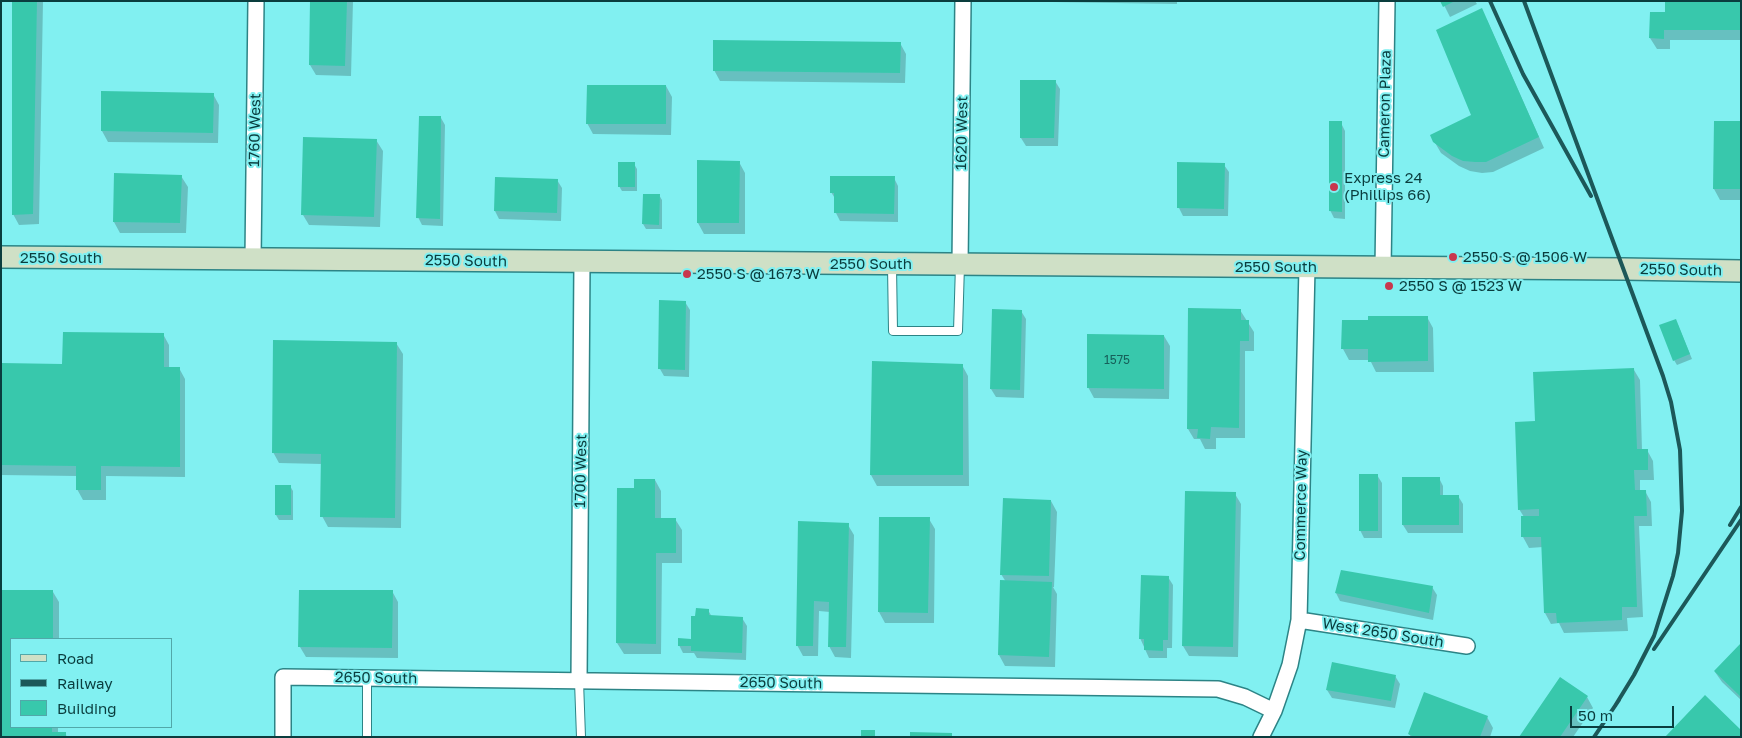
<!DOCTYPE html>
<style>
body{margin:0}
#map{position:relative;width:1742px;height:738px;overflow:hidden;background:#81f0f1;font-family:"Golos Text",sans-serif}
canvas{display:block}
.frame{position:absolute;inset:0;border:2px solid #0a3d3e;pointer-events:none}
.legend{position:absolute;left:10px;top:638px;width:162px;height:90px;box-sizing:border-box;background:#81f0f1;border:1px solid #51a8a9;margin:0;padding:6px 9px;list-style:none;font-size:15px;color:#0a3d3e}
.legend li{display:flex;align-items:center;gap:10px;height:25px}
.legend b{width:25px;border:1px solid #51a8a9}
.scale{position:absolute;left:1570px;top:706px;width:104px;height:22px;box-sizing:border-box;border:2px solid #0a3d3e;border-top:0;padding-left:6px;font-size:15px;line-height:18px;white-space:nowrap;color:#0a3d3e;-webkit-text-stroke:4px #81f0f1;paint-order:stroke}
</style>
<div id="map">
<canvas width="1742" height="738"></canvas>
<div class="frame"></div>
<ul class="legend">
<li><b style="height:6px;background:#cfe0c6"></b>Road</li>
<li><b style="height:6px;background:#1c5859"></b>Railway</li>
<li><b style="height:14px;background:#38c8ac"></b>Building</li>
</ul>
<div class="scale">50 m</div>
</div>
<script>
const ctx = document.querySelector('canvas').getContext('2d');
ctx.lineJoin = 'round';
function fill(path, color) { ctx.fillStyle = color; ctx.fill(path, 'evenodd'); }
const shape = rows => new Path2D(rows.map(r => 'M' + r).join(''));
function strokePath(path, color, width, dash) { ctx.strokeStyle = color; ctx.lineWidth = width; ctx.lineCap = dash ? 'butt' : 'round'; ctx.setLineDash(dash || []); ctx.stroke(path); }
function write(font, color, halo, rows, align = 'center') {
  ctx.font = font + ' "Golos Text",sans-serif'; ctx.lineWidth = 4; ctx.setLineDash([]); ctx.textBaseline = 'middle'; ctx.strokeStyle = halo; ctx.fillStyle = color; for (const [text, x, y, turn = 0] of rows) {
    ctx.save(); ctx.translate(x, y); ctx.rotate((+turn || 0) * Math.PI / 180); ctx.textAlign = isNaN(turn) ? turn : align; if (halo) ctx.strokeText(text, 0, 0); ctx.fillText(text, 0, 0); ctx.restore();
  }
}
fill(shape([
 [14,1,43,1,39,224,19,225,13,214],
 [311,1,353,1,351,76,316,75,310,65],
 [1052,1,1177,1,1177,4,1052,2],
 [1442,1,1475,1,1477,4,1450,17],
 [1741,1,1741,40,1670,40,1670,49,1657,49,1650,38,1666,13],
 [1487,20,1544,148,1493,172,1482,173,1470,171,1459,166,1441,153,1434,141,1472,116],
 [900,43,906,54,905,83,720,81,714,70],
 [1055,81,1060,89,1058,146,1026,146,1021,138],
 [666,86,672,97,671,135,593,134,587,123],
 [213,94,219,105,218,143,108,142,102,131],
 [441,118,445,125,443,226,422,225,418,217],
 [1341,123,1345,131,1345,219,1334,218,1330,210],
 [1715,123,1741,123,1741,200,1720,200,1714,189],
 [376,140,383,151,380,227,309,225,303,215],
 [698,161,739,162,745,173,745,234,704,234,698,223],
 [634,164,637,169,637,191,622,191,619,186],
 [1224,165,1229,172,1228,216,1183,216,1179,208],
 [181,176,188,187,186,233,120,233,114,222],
 [894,178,898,186,898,222,840,221,836,213,836,200,831,192],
 [557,180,562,188,561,221,499,219,495,211],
 [659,195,662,200,662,229,646,229,643,224],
 [685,302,690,310,689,377,664,376,660,369],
 [1240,310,1254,332,1254,351,1245,351,1245,438,1216,438,1216,449,1205,449,1200,439,1194,439,1188,429],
 [1021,311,1026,319,1024,398,996,397,991,389],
 [1427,317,1433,328,1434,372,1376,372,1370,360,1349,360,1343,349,1369,321],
 [1678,325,1692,359,1677,365,1674,360],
 [163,334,169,345,169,368,179,368,185,379,185,477,106,476,106,500,83,500,77,489,77,476,1,475,1,364,64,365],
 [1164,336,1170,346,1169,399,1094,398,1088,387],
 [396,343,403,354,401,528,328,527,322,516,322,464,279,463,273,452],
 [962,365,968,376,969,486,877,486,871,475],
 [1634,370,1640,380,1642,450,1647,450,1653,461,1654,480,1640,480,1640,491,1645,491,1651,502,1652,526,1639,526,1643,617,1627,618,1628,631,1564,633,1559,623,1551,624,1545,613,1543,547,1529,548,1523,537,1522,517,1524,517,1519,509,1536,422],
 [1377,475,1382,483,1382,538,1364,538,1360,530],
 [1439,478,1443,486,1443,496,1458,496,1463,504,1463,533,1408,533,1403,525],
 [655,480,661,491,661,519,675,519,682,530,682,563,662,563,661,654,624,654,617,643,618,489,635,489],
 [290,486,293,491,293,520,279,520,276,515],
 [1235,494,1241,504,1238,657,1189,656,1183,646],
 [1051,501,1057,512,1054,587,1053,587,1057,594,1055,667,1005,666,999,655,1001,582,1006,582,1001,574],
 [929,519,935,529,934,623,885,623,879,612],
 [800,523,848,525,854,535,851,658,835,657,829,646,830,612,819,611,818,656,803,656,797,645],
 [1342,571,1432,587,1437,595,1433,620,1340,601,1336,593],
 [1168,577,1173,585,1172,648,1167,648,1167,658,1149,658,1140,638],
 [1,591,53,592,59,602,59,639,11,639,11,727,58,727,58,733,65,733,67,737,1,737],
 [392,591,398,602,398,658,306,657,300,647],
 [708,610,712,617,742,618,747,626,746,660,697,658,694,653,683,653,679,645,692,640],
 [1741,645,1741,700,1722,682,1715,672],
 [1395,676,1400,684,1395,708,1332,698,1327,690],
 [1587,697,1593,708,1573,737,1520,737],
 [1487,717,1493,728,1490,737,1411,737,1409,734]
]), '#0003');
fill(shape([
 [12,1,37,1,33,214,12,215],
 [310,1,347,1,345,66,309,65],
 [1440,1,1455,1,1443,7],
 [1665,1,1741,1,1741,30,1664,30,1664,39,1649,38,1650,12,1665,12],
 [1482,8,1539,137,1486,162,1475,162,1463,161,1452,156,1433,142,1430,135,1471,115,1436,30],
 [713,40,901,42,900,73,713,71],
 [1020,80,1056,80,1054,138,1020,138],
 [587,85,666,85,666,124,586,124],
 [101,91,214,93,213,133,101,131],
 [419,116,441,116,440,219,416,218],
 [1329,121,1342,121,1342,212,1329,211],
 [1714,121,1741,121,1741,189,1713,189],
 [303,137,377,139,374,217,301,215],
 [697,160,740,161,739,223,697,223],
 [618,162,635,162,635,187,618,187],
 [1177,162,1225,163,1224,209,1177,208],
 [114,173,182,175,180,223,113,222],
 [830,176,895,176,894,214,834,213,834,193,830,193],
 [495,177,558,179,557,213,494,211],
 [643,194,660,194,659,225,642,224],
 [659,300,686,301,685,370,658,369],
 [1188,308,1241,309,1241,320,1249,320,1249,341,1240,341,1239,428,1211,427,1210,439,1197,438,1198,429,1187,429],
 [992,309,1022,310,1020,390,990,389],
 [1368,316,1428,316,1428,361,1368,362,1368,349,1341,349,1342,320,1368,320],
 [1676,319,1690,354,1673,361,1659,325],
 [63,332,164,333,164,367,180,367,180,467,101,466,101,490,76,490,76,466,1,465,1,363,62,364],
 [1087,334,1164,335,1164,389,1087,388],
 [273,340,397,342,395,518,320,517,321,454,272,453],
 [872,361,963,364,963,475,870,475],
 [1634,368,1637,449,1648,449,1648,470,1634,470,1635,490,1646,490,1647,516,1634,516,1637,607,1622,607,1622,620,1557,623,1556,613,1544,613,1541,537,1521,537,1521,516,1539,516,1539,509,1518,510,1515,422,1535,421,1533,372],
 [1359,474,1378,474,1378,531,1359,531],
 [1402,477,1440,477,1440,495,1459,495,1459,525,1402,525],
 [634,479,655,479,655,518,676,518,676,553,656,553,656,644,616,643,617,488,634,488],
 [275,485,291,485,291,515,275,515],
 [1185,491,1236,492,1233,647,1182,646],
 [1003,498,1051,500,1049,576,1000,575],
 [879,517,930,517,928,613,878,612],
 [798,521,849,523,846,647,828,647,829,602,814,601,813,646,796,646],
 [1341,570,1433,586,1429,613,1335,593],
 [1141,575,1169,576,1168,640,1163,640,1163,651,1144,650,1144,639,1139,639],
 [1000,580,1052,582,1049,657,998,655],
 [1,590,53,590,53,639,11,639,11,727,52,727,52,732,66,732,66,737,1,737],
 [299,590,393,590,392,648,298,647],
 [696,608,709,609,709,615,743,617,742,653,691,651,691,646,678,646,678,638,691,639,691,616,695,616],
 [1741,643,1741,697,1714,671],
 [1332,662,1396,675,1391,701,1326,690],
 [1560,677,1588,696,1560,737,1519,737],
 [1424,692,1488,716,1480,737,1414,737,1408,734],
 [1705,695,1741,730,1741,737,1665,737],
 [861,730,875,730,875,737,861,737],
 [910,732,952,733,952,737,910,737]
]), '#38c8ac');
const lane = shape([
 [892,266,893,331,958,331,960,265],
 [367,678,367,737],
 [579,681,581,737]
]);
const street = shape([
 [253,259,256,1],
 [960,264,963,1],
 [1383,268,1387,1],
 [1299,620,1467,646],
 [579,681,582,262],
 [283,737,283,677,1218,689,1245,697,1274,711],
 [1261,737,1274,711,1290,665,1299,620,1307,267]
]);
const secondary = shape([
 [1,257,1624,269,1741,271]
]);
strokePath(lane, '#2c8486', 10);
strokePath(street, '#2c8486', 18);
strokePath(secondary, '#2c8486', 24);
strokePath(lane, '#fff', 8);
strokePath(street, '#fff', 15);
strokePath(secondary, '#cfe0c6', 21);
strokePath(shape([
 [1490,1,1523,74,1591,196],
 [1524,1,1663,376,1671,402,1680,450,1682,511,1678,553,1673,576,1654,636,1634,675,1615,706],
 [1730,525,1741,507],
 [1654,649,1741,520],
 [1594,737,1619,700]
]), '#1c5859', 4);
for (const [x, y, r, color] of [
 [1334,187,5,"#c8384e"],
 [1453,257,5,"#c8384e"],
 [687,274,5,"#c8384e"],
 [1389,286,5,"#c8384e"]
]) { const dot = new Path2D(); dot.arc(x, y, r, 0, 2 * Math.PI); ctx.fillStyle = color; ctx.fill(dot); strokePath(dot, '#81f0f1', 2); }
write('12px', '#16605a', null, [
 ["1575",1117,360]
]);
write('15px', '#0a3d3e', '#81f0f1', [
 ["Cameron Plaza",1385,104,-89],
 ["1760 West",255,130,-89],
 ["1620 West",962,133,-89],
 ["2550 South",61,258],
 ["2550 South",466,261,1],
 ["2550 South",871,264],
 ["2550 South",1276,267],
 ["2550 South",1681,270,1],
 ["1700 West",581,471,-89],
 ["Commerce Way",1301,505,-89],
 ["West 2650 South",1383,633,9],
 ["2650 South",376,678,1],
 ["2650 South",781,683,1]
]);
write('15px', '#0a3d3e', '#81f0f1', [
 ["Express 24",1344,178],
 ["(Phillips 66)",1344,195],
 ["2550 S @ 1506 W",1463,257],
 ["2550 S @ 1673 W",697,274],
 ["2550 S @ 1523 W",1399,286]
], 'left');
</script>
